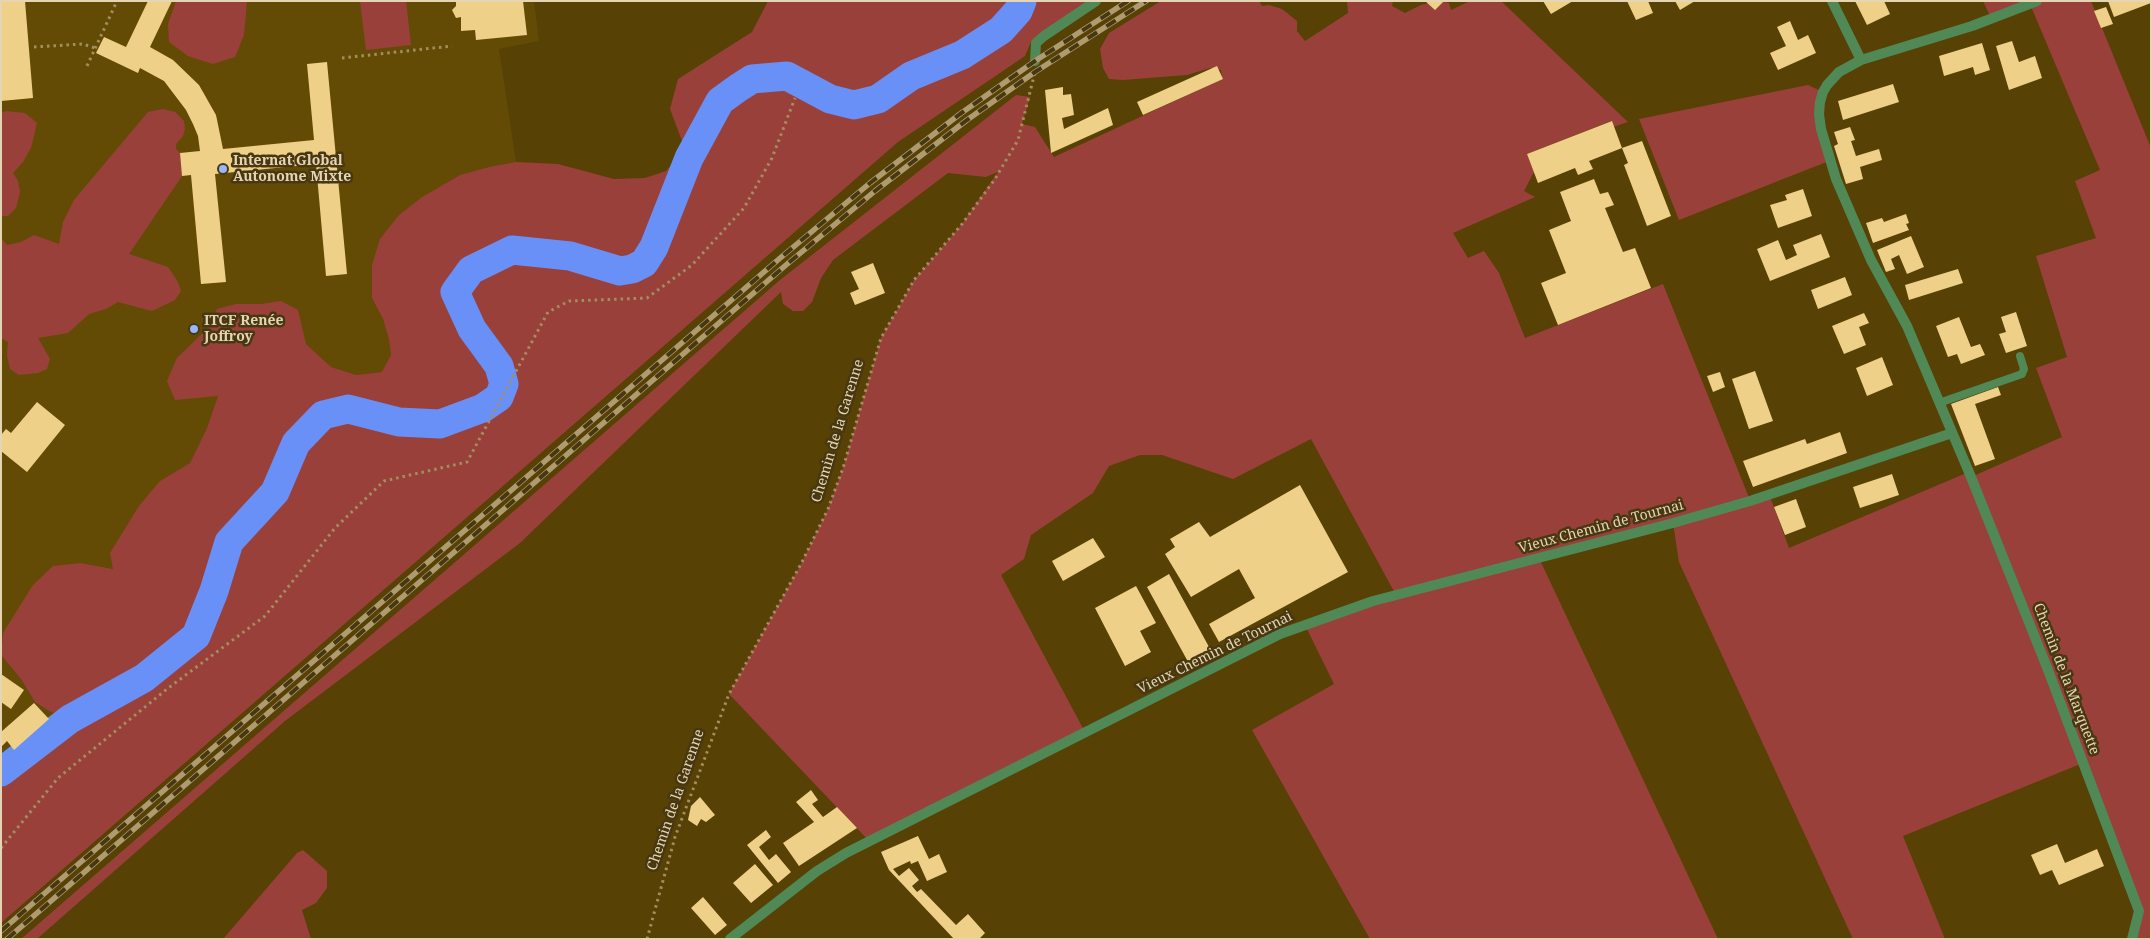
<!DOCTYPE html>
<meta charset="utf-8">
<style>
body{margin:0}
#map{position:relative;width:2152px;height:940px;overflow:hidden;background:#574104;font-family:"Noto Serif",serif}
canvas{display:block}
.frame{position:absolute;inset:0;border:2px solid #e5d5b3;pointer-events:none}
</style>
<div id="map">
<canvas width="2152" height="940"></canvas>
<div class="frame"></div>
</div>
<script>
const ctx = document.querySelector('canvas').getContext('2d');
ctx.lineJoin = 'round';
function fill(path, color) { ctx.fillStyle = color; ctx.fill(path, 'evenodd'); }
const shape = rows => new Path2D(rows.map(r => 'M' + r).join(''));
function strokePath(path, color, width, dash) { ctx.strokeStyle = color; ctx.lineWidth = width; ctx.lineCap = dash ? 'butt' : 'round'; ctx.setLineDash(dash || []); ctx.stroke(path); }
function write(font, color, halo, rows, align = 'center') {
  ctx.font = font + ' "Noto Serif",serif'; ctx.lineWidth = 5; ctx.setLineDash([]); ctx.textBaseline = 'middle'; ctx.strokeStyle = halo; ctx.fillStyle = color; for (const [text, x, y, turn = 0] of rows) {
    ctx.save(); ctx.translate(x, y); ctx.rotate((+turn || 0) * Math.PI / 180); ctx.textAlign = isNaN(turn) ? turn : align; if (halo) ctx.strokeText(text, 0, 0); ctx.fillText(text, 0, 0); ctx.restore();
  }
}
fill(shape([
 [1,1,534,1,539,41,499,49,516,162,489,167,460,175,422,197,399,215,372,298,383,319,389,340,391,355,383,372,356,375,331,367,306,344,218,396,207,428,190,463,160,481,114,569,81,563,1,641],
 [1,655,21,679,35,702,49,711,70,719,1,772]
]), '#644b05');
fill(shape([
 [176,1,247,1,244,35,235,57,213,64,188,56,169,42,168,24],
 [360,1,406,1,411,45,366,50],
 [768,1,1094,1,1039,35,1031,42,1025,56,898,142,1,923,1,772,69,719,49,711,35,702,21,679,1,655,3,633,33,585,53,566,81,563,113,569,110,553,139,506,160,481,190,463,207,428,218,396,175,400,167,381,177,358,211,325,217,309,236,304,262,304,281,301,298,310,306,344,331,367,356,375,382,372,391,355,389,340,383,319,372,298,372,265,380,239,399,215,422,197,460,175,489,167,516,162,558,164,614,179,645,178,666,171,678,157,682,141,670,109,678,79,752,32],
 [1161,1,1259,1,1262,6,1269,5,1282,9,1297,21,1297,31,1305,41,1348,13,1347,1,1393,1,1392,6,1405,13,1421,5,1437,1,1449,3,1451,10,1470,1,1501,1,1628,122,1613,127,1611,121,1527,154,1534,172,1524,191,1535,197,1453,233,1468,258,1484,251,1499,273,1525,338,1663,284,1750,500,1769,494,1789,548,1957,477,1969,472,1971,477,2062,437,2036,368,2067,357,2036,256,2096,238,2075,181,2100,170,2030,4,1991,18,1983,1,2091,1,2151,148,2151,939,2132,939,2139,911,2083,763,1903,836,1945,939,1853,939,1679,562,1673,523,1539,558,1718,939,1370,939,1252,730,1334,684,1305,625,1396,595,1311,439,1233,479,1162,455,1140,455,1109,466,1093,493,1031,535,1024,559,1001,575,1085,732,869,841,729,694,801,564,828,509,843,468,881,338,914,280,962,224,998,172,986,177,948,173,833,260,821,278,812,302,803,311,793,311,783,304,781,292,520,543,285,721,37,939,21,939,780,280,1016,95,1030,97,1022,124,1035,127,1054,157,1222,79,1221,70,1210,68,1187,75,1123,80,1109,79,1103,68,1100,49,1109,33],
 [1808,85,1823,92,1820,102,1829,161,1679,220,1639,119],
 [163,109,175,112,184,121,185,129,183,136,176,144,176,149,180,153,182,176,129,254,168,267,178,282,181,291,175,300,152,311,118,302,106,309,89,314,68,333,38,338,50,359,47,369,38,373,19,375,10,369,7,355,8,342,1,338,1,238,7,245,21,242,34,235,59,244,63,222,74,200,148,112],
 [6,111,25,113,37,123,31,148,23,162,13,173,18,181,20,192,16,208,8,216,1,216,1,113],
 [303,850,327,871,327,888,316,903,302,910,311,939,223,939,297,853]
]), '#9a403a');
strokePath(shape([
 [1,772,70,719,144,678,196,636,214,591,229,542,275,492,296,443,323,415,348,409,399,422,440,424,483,408,499,397,504,384,499,366,472,329,455,292,471,270,512,250,570,256,620,271,632,269,644,263,654,247,689,158,720,101,738,88,752,79,787,76,830,99,854,105,878,99,911,76,962,55,1001,30,1018,11,1022,1]
]), '#6990f7', 29);
fill(shape([
 [1,1,25,1,33,98,1,101],
 [148,1,172,1,150,47,173,60,199,85,216,115,223,149,314,140,307,64,327,62,347,274,326,276,316,164,215,174,226,282,201,284,191,175,182,176,180,153,200,151,198,136,193,124,186,110,164,81,140,68,138,73,96,53,104,37,126,47],
 [456,1,523,1,527,35,476,40,475,30,461,31,461,17,456,18,452,10,456,6],
 [1425,1,1444,1,1435,10],
 [1543,1,1573,1,1551,14],
 [1627,1,1648,1,1653,13,1636,20],
 [1675,1,1695,1,1680,10],
 [1855,1,1884,1,1890,14,1867,25],
 [2108,1,2151,1,2151,3,2114,17],
 [2106,7,2113,24,2101,28,2094,11],
 [1790,21,1798,40,1808,35,1816,53,1778,70,1770,53,1786,46,1777,27],
 [2012,41,2019,62,2035,56,2042,78,2009,90,1996,46],
 [1982,43,1990,70,1975,75,1973,67,1944,76,1939,56],
 [1217,66,1223,79,1143,115,1137,102],
 [1893,84,1899,102,1843,120,1838,101],
 [1063,87,1063,95,1071,94,1074,115,1062,118,1064,129,1108,108,1113,125,1051,153,1045,90],
 [1612,121,1622,148,1642,141,1671,216,1647,226,1624,165,1628,163,1622,148,1589,161,1593,169,1578,175,1575,168,1538,183,1527,154],
 [1850,127,1855,140,1851,141,1856,156,1879,149,1882,160,1860,167,1863,179,1846,184,1834,146,1838,144,1834,132],
 [1594,179,1600,194,1608,192,1614,205,1605,208,1623,252,1635,248,1651,288,1558,325,1541,283,1566,273,1549,230,1571,221,1560,192],
 [1803,189,1812,216,1778,228,1770,205,1787,200,1785,195],
 [1906,214,1909,223,1906,224,1909,230,1873,243,1866,223,1882,218,1884,222],
 [1821,234,1830,257,1770,281,1757,249,1778,240,1786,260,1797,255,1793,245],
 [1911,236,1924,267,1907,274,1899,255,1891,259,1895,269,1886,272,1877,250],
 [873,263,885,293,855,305,850,293,859,289,851,272],
 [1958,269,1963,283,1909,300,1905,285],
 [1845,277,1852,295,1818,309,1811,290],
 [2016,312,2027,346,2006,353,1999,334,2006,332,2001,317],
 [1864,313,1869,323,1859,327,1866,345,1844,354,1832,326],
 [1959,317,1971,347,1980,344,1985,355,1961,364,1957,354,1948,357,1936,326],
 [1882,357,1893,385,1867,396,1856,368],
 [1755,371,1773,421,1749,429,1732,379],
 [1720,372,1725,387,1713,392,1707,376],
 [1998,387,2001,395,1975,404,1995,459,1975,466,1951,404],
 [37,402,65,425,27,472,1,451,1,435,6,429,11,433],
 [1840,432,1847,453,1753,487,1743,461,1805,439,1807,444],
 [1892,474,1899,495,1860,508,1853,487],
 [1300,485,1348,572,1219,642,1209,624,1255,598,1239,569,1191,597,1165,554,1175,547,1170,539,1199,522,1210,537],
 [1796,499,1806,527,1785,535,1774,507],
 [1093,538,1105,557,1063,581,1052,561],
 [1169,574,1214,656,1192,669,1147,587],
 [1136,586,1156,623,1140,631,1151,652,1125,666,1095,608],
 [1,674,24,690,11,709,1,702],
 [34,703,49,719,14,750,7,741,1,747,1,732],
 [811,790,818,800,812,804,823,817,837,807,857,828,799,866,783,843,814,822,796,802],
 [700,797,715,815,706,822,701,819,697,826,688,820,691,806],
 [766,830,771,837,759,847,769,860,776,854,791,872,778,883,747,845],
 [918,836,929,859,939,854,947,872,927,881,918,861,911,864,910,861,893,869,899,876,909,868,919,880,912,886,917,892,921,889,956,925,968,914,985,933,979,939,954,939,889,870,881,852],
 [2057,844,2065,863,2097,849,2104,866,2059,885,2052,870,2040,875,2031,855],
 [755,864,773,885,751,903,733,883],
 [703,897,727,925,715,935,691,908]
]), '#efd088');
strokePath(shape([
 [34,47,83,44,95,48],
 [342,58,452,46],
 [87,66,117,1],
 [1,848,58,778,167,689,265,616,335,528,384,481,467,462,548,312,569,301,647,298,692,265,744,208,772,158,795,98],
 [647,939,675,837,729,694,801,564,828,509,843,468,881,338,914,280,962,224,995,179,1018,140,1035,72]
]), '#a28f60', 3, [2.5, 4]);
strokePath(shape([
 [1939,403,2022,374,2024,369,2020,356]
]), '#508956', 8);
strokePath(shape([
 [1832,1,1861,60],
 [2037,1,1972,26,1861,60,1839,72,1827,85,1823,92,1820,102,1819,114,1821,129,1836,179,1871,260,1907,326,1971,477,2048,670,2139,911,2132,939],
 [1035,61,1036,43,1044,36,1096,1],
 [730,939,817,871,846,853,1280,634,1373,601,1673,523,1750,501,1952,433]
]), '#508956', 10);
const rail = shape([
 [1,931,779,259,870,183,960,114,1035,61,1128,1],
 [7,939,786,265,875,191,967,120,1035,72,1146,1]
]);
strokePath(rail, '#ae9c70', 5.5);
strokePath(rail, '#473812', 4, [11]);
for (const [x, y, r, color] of [
 [223,169,5,"#98b6fd"],
 [194,329,5,"#98b6fd"]
]) { const dot = new Path2D(); dot.arc(x, y, r, 0, 2 * Math.PI); ctx.fillStyle = color; ctx.fill(dot); strokePath(dot, '#473812', 2); }
write('bold 14px', '#e5d5b3', '#473812', [
 ["Internat Global",233,161],
 ["Autonome Mixte",233,177],
 ["ITCF Renée",204,321],
 ["Joffroy",204,337]
], 'left');
write('14px', '#e5d5b3', '#473812', [
 ["Chemin de la Garenne",838,431,-73],
 ["Vieux Chemin de Tournai",1601,527,-15],
 ["Vieux Chemin de Tournai",1215,653,-26],
 ["Chemin de la Marquette",2066,679,69],
 ["Chemin de la Garenne",676,800,-71]
]);
</script>
